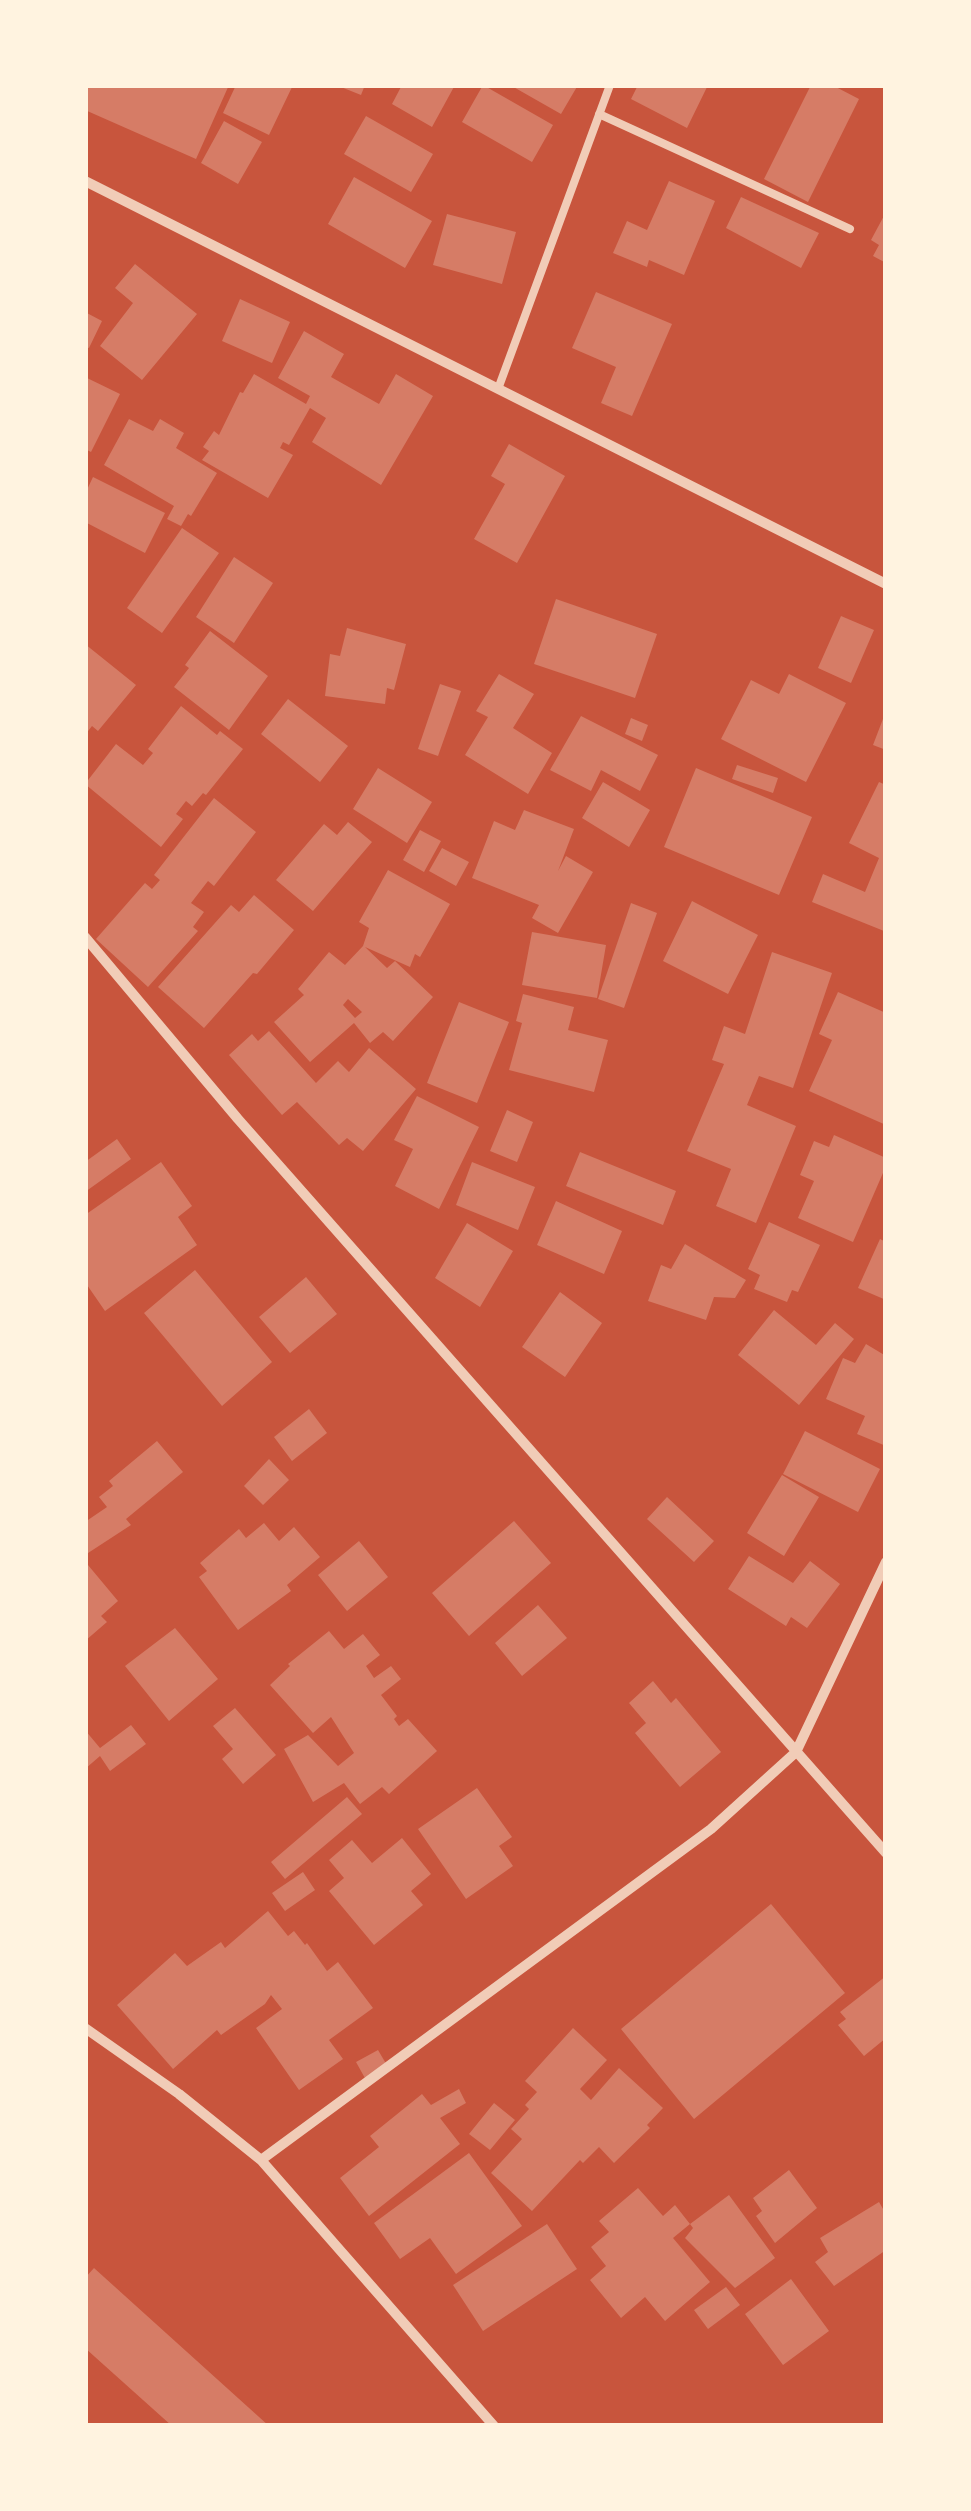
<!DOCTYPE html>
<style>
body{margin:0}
#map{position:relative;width:971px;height:2511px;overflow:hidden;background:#c8553d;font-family:Arial,sans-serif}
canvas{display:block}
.frame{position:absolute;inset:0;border:88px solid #fff3e0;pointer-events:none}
</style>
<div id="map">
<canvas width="971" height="2511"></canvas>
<div class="frame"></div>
</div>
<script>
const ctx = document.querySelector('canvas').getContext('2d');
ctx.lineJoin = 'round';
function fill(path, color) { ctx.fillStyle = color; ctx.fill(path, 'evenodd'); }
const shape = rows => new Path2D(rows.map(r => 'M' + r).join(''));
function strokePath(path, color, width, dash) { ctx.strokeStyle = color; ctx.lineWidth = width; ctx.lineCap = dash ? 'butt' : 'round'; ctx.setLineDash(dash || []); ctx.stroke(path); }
fill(shape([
 [85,85,229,85,196,159,85,110],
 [236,85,293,85,269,135,223,113],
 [336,85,365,85,361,95],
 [402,85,455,85,432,127,392,104],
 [483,85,553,125,532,162,462,122],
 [510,85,578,85,561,114],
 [638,85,708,85,687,128,631,99],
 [811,85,832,85,859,99,808,202,764,179],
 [366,116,433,154,411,192,344,154],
 [224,121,262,142,238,184,201,163],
 [354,177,432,221,405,268,328,224],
 [669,181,715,201,684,275,649,260,647,267,613,253,627,221,647,230],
 [741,197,819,233,801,268,726,228],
 [886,212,886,263,873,256,879,245,871,240],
 [447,214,516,232,502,284,433,265],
 [135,264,197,314,142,380,100,346,133,303,115,288],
 [596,292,672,324,632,416,601,403,616,367,572,348],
 [240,299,290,322,272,363,222,341],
 [85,312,102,321,89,348,85,347],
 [304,331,344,354,331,377,379,404,396,374,433,396,381,485,312,442,326,418,310,408,289,445,283,442,280,448,293,455,268,498,202,460,209,451,203,447,214,431,219,435,240,392,243,393,254,374,306,404,310,396,278,378],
 [85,377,120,394,91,452,85,449],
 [129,419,153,431,160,419,184,433,176,448,217,473,191,516,188,514,181,526,167,519,174,506,104,465],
 [509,444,565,476,517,563,474,539,505,484,491,476],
 [93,477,165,513,145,553,85,522,85,494],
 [182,528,219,553,162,633,127,608],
 [234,557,273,583,234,643,196,617],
 [556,599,657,634,635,698,534,664],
 [841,616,874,630,851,683,818,668],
 [347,628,406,644,394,690,387,688,385,704,325,696,330,654,340,656],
 [210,631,268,676,229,730,174,687,189,668,185,665],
 [85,644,136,685,98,731,92,726,85,735],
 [499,674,534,694,513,728,552,753,528,794,465,755,488,717,476,711],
 [789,674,846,703,806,782,721,739,751,680,779,694],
 [440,684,461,691,438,756,418,749],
 [288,699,348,746,320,782,261,734],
 [181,706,217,735,220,731,243,749,206,795,203,793,192,806,186,801,176,814,183,819,161,847,85,784,116,744,143,765,153,753,148,749],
 [886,711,886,750,873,745],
 [581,716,658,755,640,791,601,770,591,791,550,770],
 [631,718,648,725,642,741,625,734],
 [737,765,778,778,773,793,732,779],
 [378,768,432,802,407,843,353,809],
 [696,768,812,817,779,895,664,847],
 [603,782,650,810,629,847,582,818],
 [879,782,886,785,884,931,812,902,823,874,865,892,879,858,849,843],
 [214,798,256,832,214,886,208,881,191,903,204,912,193,927,198,931,148,987,96,939,145,883,152,889,160,880,154,875],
 [524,810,574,829,558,871,566,856,593,872,558,933,532,918,539,905,472,878,494,821,515,830],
 [348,822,372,842,313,911,276,880,324,824,337,835],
 [420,830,441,841,424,872,403,860],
 [442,848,469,862,456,886,429,871],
 [388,870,450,904,420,957,415,954,410,967,365,947,387,968,395,961,433,997,393,1041,383,1032,370,1043,354,1023,310,1062,274,1022,304,995,298,989,329,952,345,965,363,946,369,928,359,922],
 [348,999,362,1012,355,1018,343,1005],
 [254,895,294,930,257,974,253,973,204,1028,158,987,231,905,239,912],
 [692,901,758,935,728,994,663,961],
 [631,903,657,913,624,1008,598,999],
 [532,932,606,945,597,998,522,985],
 [772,952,832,973,793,1088,759,1076,747,1105,796,1126,756,1223,716,1206,731,1169,687,1151,724,1064,712,1060,724,1026,745,1034],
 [838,992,886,1013,886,1125,809,1091,832,1040,819,1034],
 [523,994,574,1007,568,1030,608,1040,594,1092,509,1070,522,1023,516,1021],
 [459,1002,509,1022,477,1103,427,1083],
 [269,1031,316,1083,338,1061,349,1072,369,1048,416,1089,363,1151,347,1138,339,1145,297,1102,282,1115,229,1055,252,1034,258,1041],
 [417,1096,479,1127,439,1209,395,1186,413,1149,394,1140],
 [507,1110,533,1122,517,1162,490,1151],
 [834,1135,886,1158,886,1166,853,1242,798,1218,814,1181,800,1175,814,1141,829,1147],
 [117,1139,131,1159,85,1192,85,1162],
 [580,1152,676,1191,663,1225,566,1186],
 [161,1162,192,1206,178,1217,197,1245,105,1311,85,1282,85,1215],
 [472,1162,535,1187,518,1230,456,1205],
 [556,1201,622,1231,604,1274,537,1245],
 [769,1222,820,1245,798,1292,792,1290,787,1302,754,1289,760,1275,748,1269],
 [467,1223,513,1251,480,1307,435,1278],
 [880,1239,886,1242,886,1300,858,1288],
 [685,1244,746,1280,735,1298,714,1297,706,1320,648,1301,661,1265,671,1269],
 [195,1270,272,1362,222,1406,144,1313],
 [306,1277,337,1314,290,1353,259,1317],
 [560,1292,602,1323,565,1377,522,1347],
 [774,1310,816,1345,835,1323,854,1339,799,1405,738,1355],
 [866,1344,886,1356,886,1446,857,1434,865,1416,826,1399,843,1358,855,1363],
 [309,1409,327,1433,292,1461,274,1437],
 [805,1431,880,1469,858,1512,783,1474],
 [157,1441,183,1472,126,1519,131,1525,85,1555,85,1522,107,1507,99,1497,113,1486,109,1481],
 [269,1459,289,1480,263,1505,244,1486],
 [782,1475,819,1497,784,1556,747,1533],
 [667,1497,714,1541,694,1562,647,1519],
 [514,1521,551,1563,469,1636,432,1593],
 [264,1523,279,1541,294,1527,320,1557,287,1585,291,1591,238,1630,199,1577,207,1571,200,1563,239,1529,246,1538],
 [359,1541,388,1577,347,1611,318,1575],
 [749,1556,793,1583,810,1561,840,1584,807,1628,791,1617,786,1626,728,1589],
 [88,1565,118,1601,101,1616,107,1622,85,1641],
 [538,1605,567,1638,522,1676,495,1643],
 [175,1628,218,1679,169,1721,125,1666],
 [329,1631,344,1649,363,1634,380,1655,366,1666,374,1678,391,1666,401,1679,381,1695,397,1716,394,1719,399,1726,408,1719,437,1751,389,1794,382,1787,360,1804,344,1783,313,1802,284,1749,308,1735,338,1766,354,1753,331,1717,313,1733,270,1685,290,1666,288,1664],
 [653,1681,671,1703,676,1698,721,1752,680,1787,635,1733,646,1723,629,1703],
 [235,1708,276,1755,243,1784,222,1759,233,1749,213,1726],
 [131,1725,146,1744,110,1771,100,1756,85,1769,85,1730,100,1748],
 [477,1788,512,1837,499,1846,513,1866,466,1899,418,1829],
 [347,1797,362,1814,285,1879,271,1862],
 [402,1838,431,1874,411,1891,423,1905,374,1945,329,1891,344,1878,329,1860,352,1840,372,1863],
 [303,1872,315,1890,285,1911,272,1893],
 [771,1904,845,1993,694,2119,621,2029],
 [268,1911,288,1936,294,1931,305,1945,307,1943,327,1971,338,1962,373,2008,329,2040,343,2059,299,2090,256,2028,282,2009,271,1995,265,2004,221,2035,217,2030,173,2069,117,2005,175,1953,187,1966,221,1942,225,1948],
 [886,1976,886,2038,864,2056,838,2025,846,2019,840,2012],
 [573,2028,607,2060,580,2089,591,2100,619,2068,663,2108,647,2125,650,2128,614,2163,599,2147,583,2163,580,2160,532,2211,491,2173,522,2139,511,2129,529,2109,525,2105,537,2092,525,2081],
 [378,2050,388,2067,366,2080,356,2062],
 [459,2089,466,2103,440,2118,460,2144,369,2216,340,2178,379,2147,370,2136,422,2094,431,2105],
 [494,2103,515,2120,490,2150,469,2134],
 [469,2153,522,2226,456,2274,430,2238,400,2259,374,2223],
 [789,2170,817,2208,775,2243,756,2216,762,2211,753,2198],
 [638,2188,663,2216,675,2205,690,2224,673,2238,710,2282,665,2321,645,2297,621,2318,590,2280,606,2266,591,2247,609,2232,599,2221],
 [729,2195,775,2258,735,2288,685,2238,693,2228,690,2224],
 [879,2202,886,2214,886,2250,834,2286,815,2262,828,2252,820,2238],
 [547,2224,577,2269,483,2331,453,2285],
 [94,2268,269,2426,172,2426,85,2348,85,2278],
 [791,2279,829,2331,783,2365,745,2314],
 [726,2287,740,2305,708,2329,694,2310]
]), '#d67c66');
strokePath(shape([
 [599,114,850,229],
 [498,389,610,85]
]), '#f1ccb7', 8);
strokePath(shape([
 [85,181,886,584],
 [85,937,238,1119,886,1853],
 [85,2028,179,2094,261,2160,494,2426],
 [261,2160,711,1829,796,1752,886,1562]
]), '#f1ccb7', 10);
</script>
